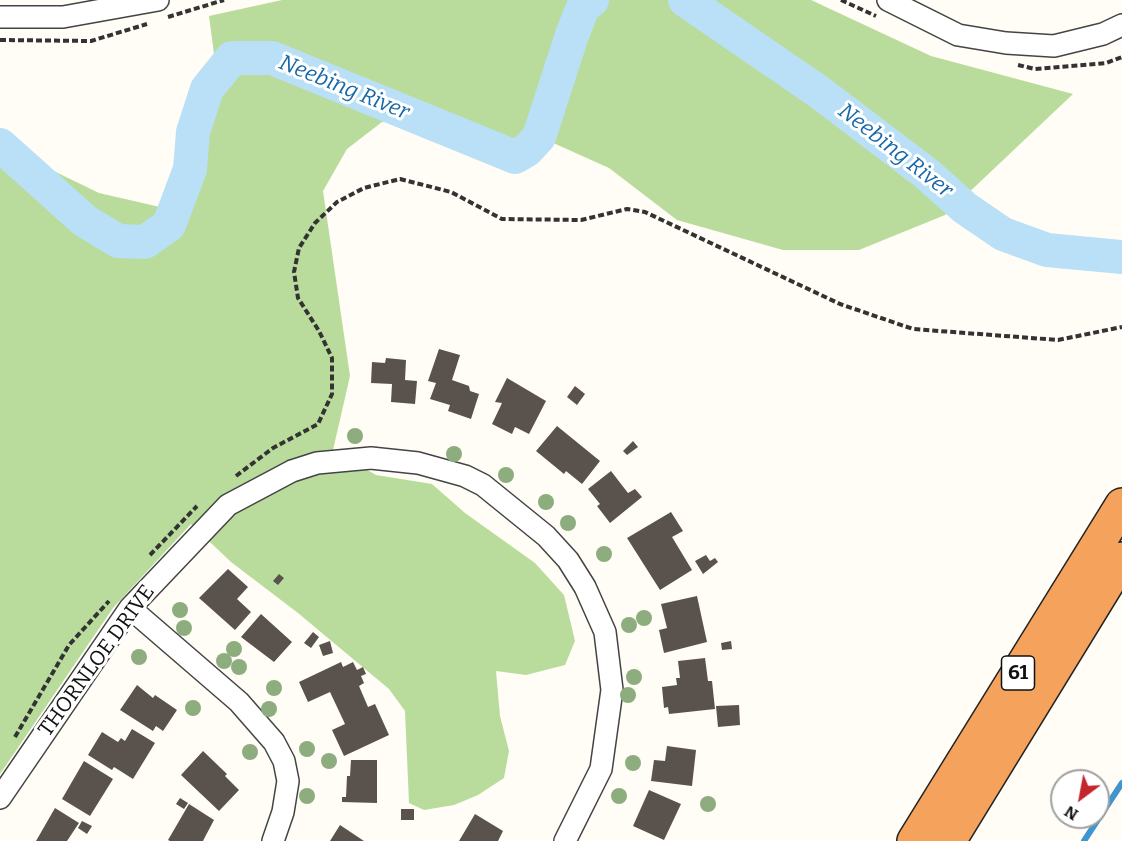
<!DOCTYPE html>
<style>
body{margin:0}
#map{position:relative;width:1122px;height:841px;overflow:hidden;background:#fffdf5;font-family:Bitter,serif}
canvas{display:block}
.north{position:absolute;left:1050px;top:769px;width:60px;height:60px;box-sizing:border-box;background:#fff;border:2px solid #a0a0a0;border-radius:50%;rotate:212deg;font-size:16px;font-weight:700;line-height:24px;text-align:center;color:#111}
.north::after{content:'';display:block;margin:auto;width:21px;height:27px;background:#c4262e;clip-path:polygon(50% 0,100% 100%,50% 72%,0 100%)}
</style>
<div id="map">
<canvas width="1122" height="841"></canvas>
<div class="north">N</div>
</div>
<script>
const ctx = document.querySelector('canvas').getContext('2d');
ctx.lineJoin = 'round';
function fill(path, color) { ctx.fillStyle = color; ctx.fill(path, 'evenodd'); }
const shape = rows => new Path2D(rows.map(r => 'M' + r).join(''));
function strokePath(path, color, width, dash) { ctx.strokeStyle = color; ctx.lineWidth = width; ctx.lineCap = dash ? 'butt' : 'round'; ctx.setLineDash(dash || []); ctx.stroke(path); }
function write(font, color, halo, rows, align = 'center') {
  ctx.font = font + ' Bitter,serif'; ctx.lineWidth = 6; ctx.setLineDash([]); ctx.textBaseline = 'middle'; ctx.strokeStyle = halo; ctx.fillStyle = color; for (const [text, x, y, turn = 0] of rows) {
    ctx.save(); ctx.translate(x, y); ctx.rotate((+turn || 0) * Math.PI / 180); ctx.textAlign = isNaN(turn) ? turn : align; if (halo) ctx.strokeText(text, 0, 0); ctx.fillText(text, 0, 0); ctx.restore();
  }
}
fill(shape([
 [282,0,811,0,931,56,1073,94,945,215,859,250,783,250,677,220,609,168,540,137,519,168,409,120,382,122,347,149,323,191,350,376,333,450,376,475,432,484,465,513,535,563,564,595,575,641,565,665,526,675,496,671,500,716,509,751,504,778,478,795,454,805,424,810,409,803,405,711,389,689,298,613,231,562,191,524,113,608,0,774,0,145,99,193,173,210,198,172,199,137,220,99,209,16]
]), '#b9dc9c');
strokePath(shape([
 [1084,841,1122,783]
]), '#3f96cf', 6);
strokePath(shape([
 [685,0,819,92,927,174,965,208,1003,234,1047,250,1122,257],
 [0,145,85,221,118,241,145,242,169,225,190,169,193,132,207,89,232,58,272,58,515,157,527,150,539,137,572,35,583,7,592,0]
]), '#b9e0f7', 34);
fill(shape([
 [439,349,460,355,452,380,469,386,470,391,479,394,471,419,448,411,450,405,430,399,436,383,428,381],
 [386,358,406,360,405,380,417,381,415,404,391,402,392,384,371,383,372,362,385,363],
 [507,378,546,401,529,434,515,427,512,434,492,424,502,403,495,402],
 [575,386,585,394,577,405,567,397],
 [557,426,600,461,582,484,566,471,564,474,536,451],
 [633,441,638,447,627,455,623,451],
 [611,471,628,493,635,489,642,497,610,523,597,506,600,504,588,489],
 [671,512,683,531,672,537,692,570,660,590,627,538],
 [706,555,710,561,715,558,718,562,703,574,695,561],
 [228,569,248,587,237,599,251,612,235,630,199,598],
 [279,574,284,578,278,585,273,581],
 [697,596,707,642,664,653,659,630,667,628,661,604],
 [261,614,292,642,274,662,241,637],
 [313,632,319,637,311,648,304,643],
 [330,641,333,653,323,656,319,645],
 [731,641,732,649,722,650,721,643],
 [705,658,708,681,712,681,715,709,669,714,668,707,664,708,662,687,677,685,676,678,680,678,678,661],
 [341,662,343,667,353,662,357,670,363,667,366,674,361,676,364,683,359,686,368,707,375,704,389,735,344,756,332,730,345,724,330,692,308,702,299,682],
 [137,685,153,698,155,695,177,710,163,731,156,726,153,731,120,710],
 [739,705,740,725,718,727,716,706],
 [132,729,155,743,133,779,114,767,112,770,88,755,102,732,118,742,121,738,125,741],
 [667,746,696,750,692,786,651,781,654,760,665,761],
 [203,751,227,774,225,776,239,790,219,811,181,775],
 [351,760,377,760,377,803,342,802,342,797,346,797,347,776,350,776],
 [84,761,113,779,90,816,62,799],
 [649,790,681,804,664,840,633,826],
 [180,798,188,803,184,809,176,804],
 [189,804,214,820,205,837,203,841,170,841,168,840],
 [55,808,79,823,67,841,36,841],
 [401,809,414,809,414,820,401,820],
 [475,814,503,831,498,841,459,841],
 [82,821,92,826,87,834,78,828],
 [340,825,364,841,330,841]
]), '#5a524d');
const street = shape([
 [888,0,958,35,1006,43,1054,46,1103,34,1122,25],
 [0,17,63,17,158,0],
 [130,608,239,702,274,742,284,761,288,781,283,812,273,841],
 [0,798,130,608,228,505,292,471,317,463,371,458,418,463,465,476,483,485,546,536,568,560,585,587,605,632,612,690,601,769,565,841]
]);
const highway = shape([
 [914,841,1122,505],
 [949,841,1122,559]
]);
strokePath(street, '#444', 24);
strokePath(highway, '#222', 36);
strokePath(shape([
 [841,0,876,16],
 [168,17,224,0],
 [0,40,91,41,147,24],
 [1018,65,1035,69,1106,63,1122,57],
 [236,476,273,448,318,424,332,394,332,358,319,331,298,298,294,272,299,248,315,223,337,202,364,188,400,179,451,192,502,219,581,220,627,209,645,212,840,304,913,329,1058,340,1122,327],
 [150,555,197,506],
 [15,737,69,645,109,601]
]), '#333', 4, [6, 3]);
strokePath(street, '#fff', 21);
strokePath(highway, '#f5a25d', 33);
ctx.fillStyle = '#8dad7f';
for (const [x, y] of [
 [355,436],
 [454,454],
 [506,475],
 [546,502],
 [568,523],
 [604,554],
 [180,610],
 [644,618],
 [629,625],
 [184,628],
 [234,649],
 [139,657],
 [224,661],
 [239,667],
 [634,677],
 [274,688],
 [628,695],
 [193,708],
 [269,709],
 [307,749],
 [250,752],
 [329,761],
 [633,763],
 [307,796],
 [619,796],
 [708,804]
]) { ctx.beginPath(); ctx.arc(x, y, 8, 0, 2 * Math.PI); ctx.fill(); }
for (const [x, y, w] of [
 [1018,673,33]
]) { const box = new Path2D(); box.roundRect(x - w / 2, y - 17, w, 34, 4.5); ctx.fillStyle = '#fff'; ctx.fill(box); strokePath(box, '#111', 1.5); }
write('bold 20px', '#111', null, [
 ["61",1018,673]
]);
write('21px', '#111', '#fff', [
 ["THORNLOE DRIVE",97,661,-54]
]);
write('italic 22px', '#1768a6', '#fff', [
 ["Neebing River",344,88,22],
 ["Neebing River",895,151,38]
]);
</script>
